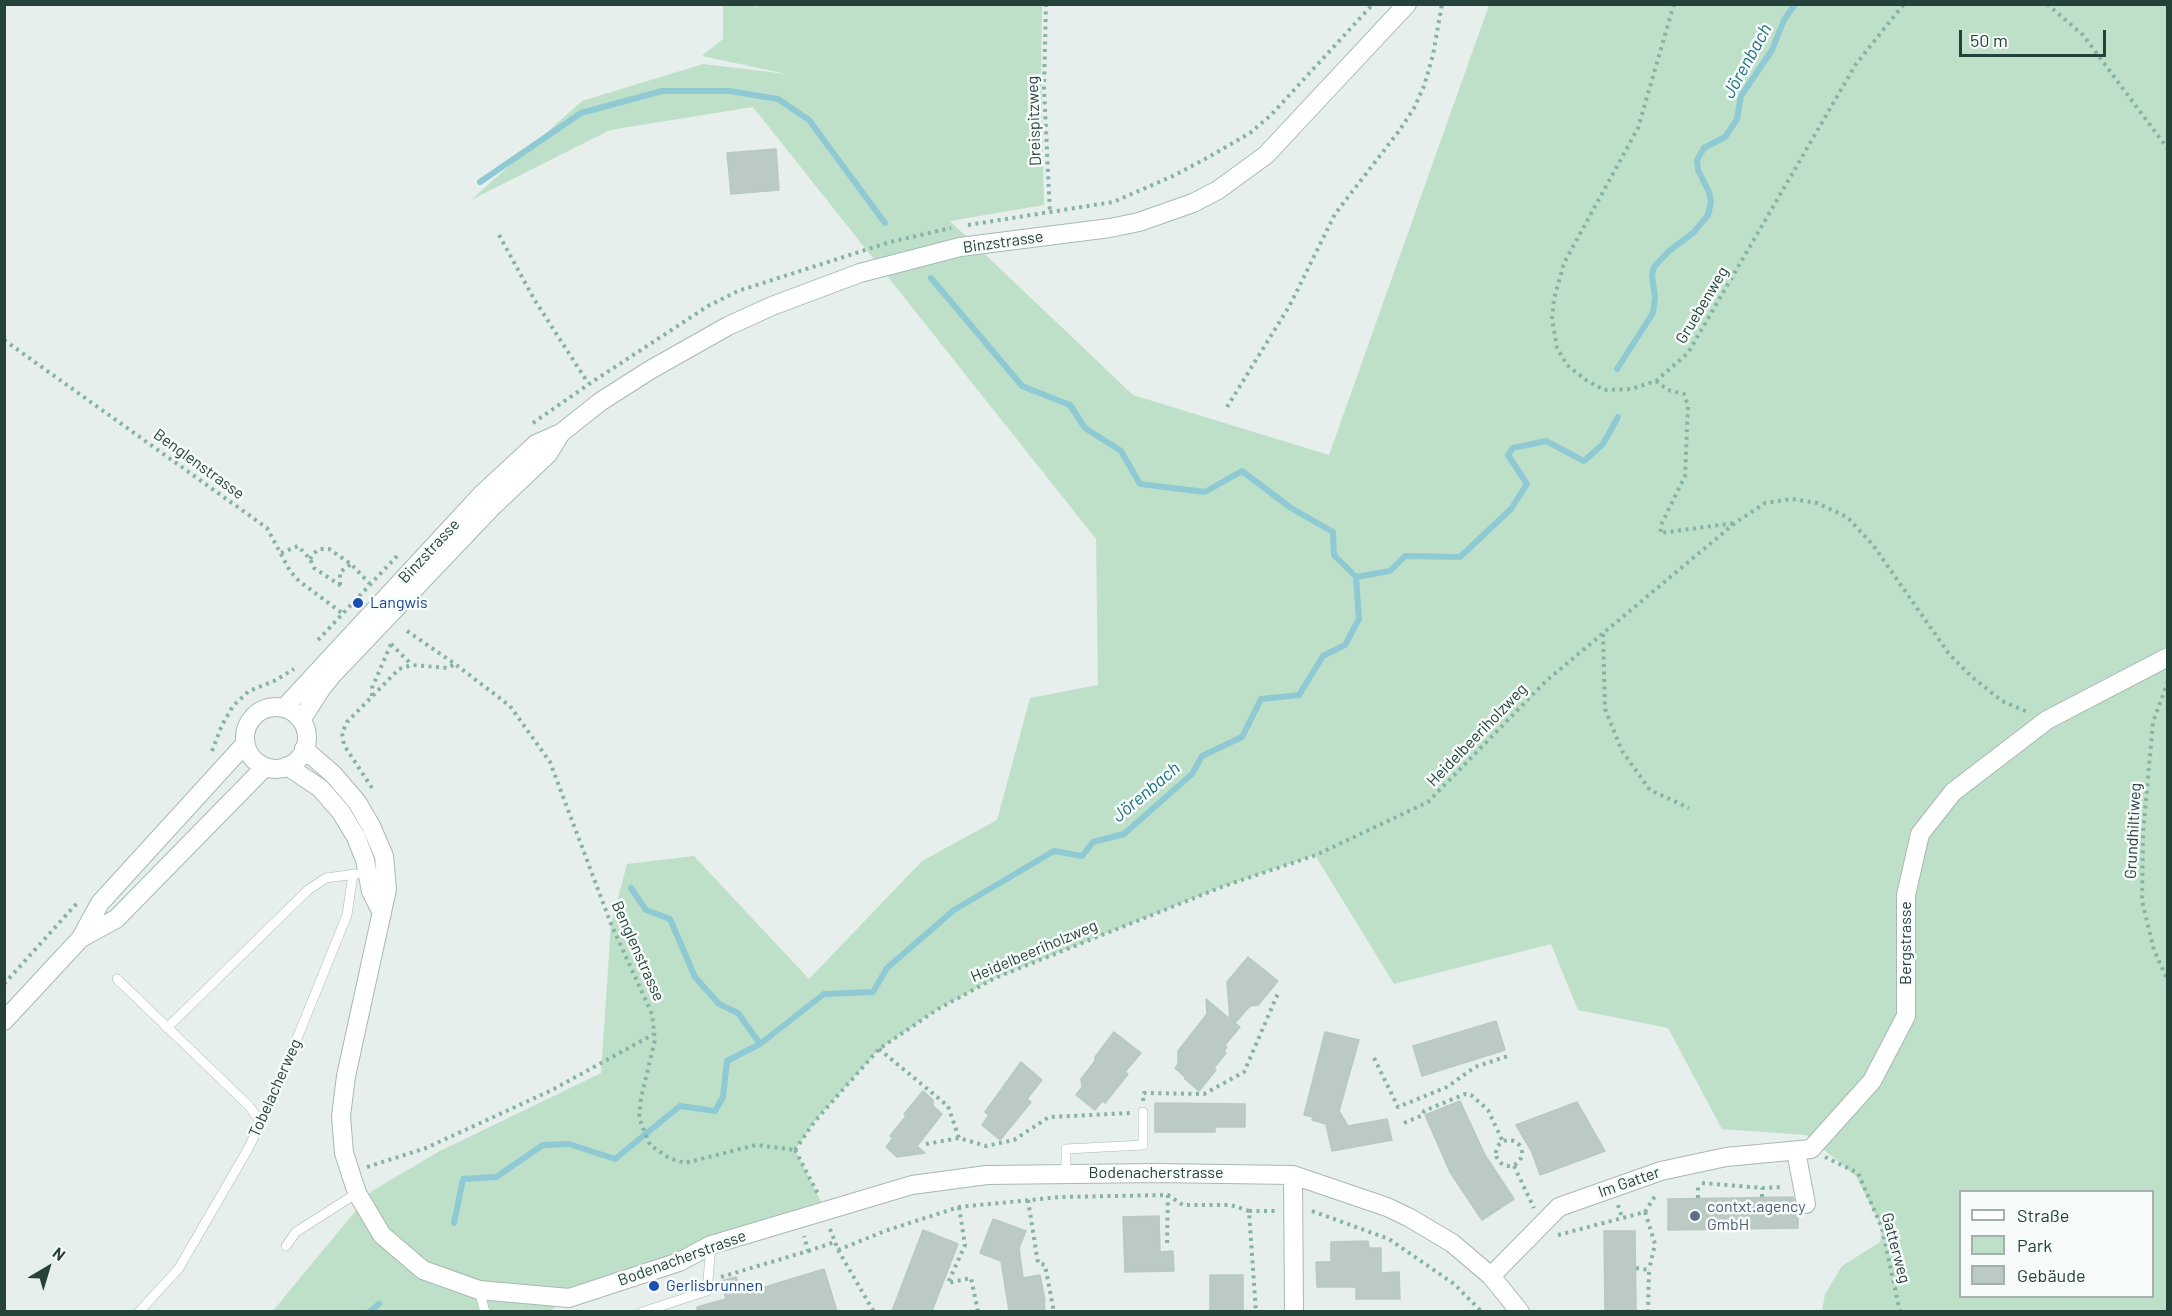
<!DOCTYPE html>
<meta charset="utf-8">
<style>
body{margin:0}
#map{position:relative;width:2172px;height:1316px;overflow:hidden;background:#e6efeb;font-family:Barlow,sans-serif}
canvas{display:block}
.frame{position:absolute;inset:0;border:6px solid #24423a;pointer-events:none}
.legend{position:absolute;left:1959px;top:1190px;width:195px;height:108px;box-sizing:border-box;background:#f7fbf9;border:2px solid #a3b1ad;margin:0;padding:8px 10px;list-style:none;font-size:18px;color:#24423a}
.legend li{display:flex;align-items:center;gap:12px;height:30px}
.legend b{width:30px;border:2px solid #a3b1ad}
.north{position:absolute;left:18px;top:1238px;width:60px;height:60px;-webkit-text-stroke:4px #f7fbf9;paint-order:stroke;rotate:38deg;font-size:16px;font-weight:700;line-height:24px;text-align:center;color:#24423a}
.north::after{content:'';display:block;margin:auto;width:21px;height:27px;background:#24423a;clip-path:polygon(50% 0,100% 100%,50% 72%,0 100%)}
.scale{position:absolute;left:1959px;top:30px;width:147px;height:27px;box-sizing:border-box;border:3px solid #24423a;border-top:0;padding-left:8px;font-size:18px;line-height:21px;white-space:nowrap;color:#24423a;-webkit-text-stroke:4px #f7fbf9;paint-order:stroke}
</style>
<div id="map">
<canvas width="2172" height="1316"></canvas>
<div class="frame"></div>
<ul class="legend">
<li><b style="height:8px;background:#fff"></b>Straße</li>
<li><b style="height:16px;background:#bfe0c8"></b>Park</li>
<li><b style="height:16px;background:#bbcac4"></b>Gebäude</li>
</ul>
<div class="north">N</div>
<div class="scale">50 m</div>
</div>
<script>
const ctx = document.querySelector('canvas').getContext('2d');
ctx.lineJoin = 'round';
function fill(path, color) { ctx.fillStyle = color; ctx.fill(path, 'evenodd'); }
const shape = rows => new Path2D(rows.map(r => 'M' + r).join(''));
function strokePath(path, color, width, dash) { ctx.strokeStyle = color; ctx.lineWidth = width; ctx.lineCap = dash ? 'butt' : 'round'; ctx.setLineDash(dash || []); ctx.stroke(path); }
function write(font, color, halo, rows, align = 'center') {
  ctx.font = font + ' Barlow,sans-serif'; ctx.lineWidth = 5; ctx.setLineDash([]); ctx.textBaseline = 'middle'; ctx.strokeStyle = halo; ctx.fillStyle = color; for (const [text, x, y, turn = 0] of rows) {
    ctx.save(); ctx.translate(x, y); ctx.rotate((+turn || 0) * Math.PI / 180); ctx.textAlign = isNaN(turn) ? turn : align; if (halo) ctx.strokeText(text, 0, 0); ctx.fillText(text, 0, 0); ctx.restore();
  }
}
fill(shape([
 [764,4,1042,5,1041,72,1044,205,950,221,1133,395,1329,455,1489,5,2167,5,2167,1311,1822,1311,1825,1294,1842,1266,1880,1242,1882,1228,1856,1176,1806,1135,1722,1129,1668,1028,1578,1010,1551,944,1394,984,1315,855,1224,886,995,978,938,1009,879,1049,815,1121,795,1150,826,1211,569,1298,550,1311,272,1312,372,1191,438,1152,601,1073,611,924,627,864,694,856,809,979,922,861,997,820,1030,698,1098,685,1096,539,753,107,610,130,471,200,582,101,703,64,787,74,702,56,723,39,723,5,754,5,755,7],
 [1960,1192,2152,1192,2152,1296,1960,1296]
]), '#bfe0c8');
strokePath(shape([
 [480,182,581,113,662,91,729,91,778,99,809,120,885,223],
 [931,278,1022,386,1070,405,1085,428,1121,451,1140,484,1205,492,1242,471,1291,508,1333,532,1334,555,1356,577],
 [1617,369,1653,313,1655,298,1652,275,1654,267,1669,251,1693,233,1708,215,1711,202,1709,192,1698,170,1697,160,1704,148,1725,137,1732,127,1737,119,1741,96,1772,50,1784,20,1795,4],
 [631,888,646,910,670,919,695,977,719,1004,738,1013,760,1044],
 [454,1223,463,1179,496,1177,543,1145,569,1144,615,1159,680,1106,715,1111,723,1097,727,1061,760,1044,824,994,873,992,887,968,954,910,1054,851,1082,856,1093,842,1124,834,1192,774,1202,756,1242,737,1261,699,1299,695,1323,656,1345,645,1359,619,1356,577,1390,571,1405,556,1460,557,1511,509,1527,484,1508,455,1513,448,1546,441,1584,461,1603,444,1618,417],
 [369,1312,379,1304]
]), '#8ec9d4', 6);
const building = shape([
 [776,149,779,190,731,194,727,153,776,149],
 [1248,957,1278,981,1258,1005,1250,1006,1235,1023,1240,1027,1225,1045,1227,1047,1224,1051,1226,1053,1214,1068,1216,1070,1199,1091,1185,1079,1184,1076,1175,1068,1178,1064,1178,1051,1207,1014,1206,999,1230,1019,1227,982,1248,957],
 [1496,1021,1505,1050,1422,1076,1413,1046,1496,1021],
 [1114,1032,1141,1053,1125,1072,1128,1074,1105,1103,1102,1101,1095,1110,1076,1095,1082,1087,1081,1079,1095,1061,1095,1057,1114,1032],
 [1325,1032,1359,1040,1339,1111,1348,1126,1387,1119,1392,1140,1332,1151,1326,1124,1312,1120,1313,1117,1304,1115,1325,1032],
 [1021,1062,1042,1080,1027,1099,1031,1102,1000,1140,982,1125,989,1115,985,1112,1021,1062],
 [923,1091,933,1100,933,1106,942,1114,917,1146,925,1153,897,1157,886,1147,893,1138,890,1136,906,1116,904,1114,923,1091],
 [1460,1101,1485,1155,1514,1199,1482,1220,1450,1172,1425,1115,1460,1101],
 [1577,1102,1605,1151,1540,1175,1532,1152,1516,1125,1577,1102],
 [1155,1103,1245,1104,1245,1127,1215,1127,1215,1132,1155,1132,1155,1103],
 [1793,1197,1798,1211,1798,1228,1668,1230,1668,1199,1793,1197],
 [1159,1216,1160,1252,1173,1251,1174,1271,1125,1272,1123,1217,1159,1216],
 [993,1219,1026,1231,1019,1248,1023,1278,1040,1275,1045,1300,1044,1301,1045,1311,1009,1311,1001,1261,980,1253,993,1219],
 [923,1230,958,1244,932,1311,892,1311,923,1230],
 [1604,1231,1635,1231,1636,1311,1605,1311,1604,1231],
 [1368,1241,1369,1248,1381,1248,1381,1273,1399,1272,1400,1299,1356,1299,1356,1287,1317,1287,1316,1262,1331,1262,1331,1242,1368,1241],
 [824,1269,837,1311,697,1311,697,1307,726,1299,721,1281,736,1277,742,1294,824,1269],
 [1210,1275,1243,1275,1243,1311,1210,1311,1210,1275]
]);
fill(building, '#bbcac4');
strokePath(building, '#b8c9c2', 1.5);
const service = shape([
 [117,979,249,1106,261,1122],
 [167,1028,308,890,326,878,356,874],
 [1066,1173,1066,1149,1143,1145,1143,1112],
 [286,1246,296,1232,357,1193],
 [479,1290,485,1312],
 [139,1312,179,1268,248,1149,275,1093,347,915,353,874],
 [642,1312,707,1291,711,1245]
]);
const minor = shape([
 [304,749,333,774,357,802,371,826,384,856,387,889,346,1076,341,1116,344,1153,357,1193,382,1235,423,1270,479,1290,569,1298,679,1262,711,1245,912,1185,987,1175,1157,1173,1293,1175,1387,1207,1410,1218,1452,1243,1491,1276,1520,1312],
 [287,766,320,788,341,812,356,837,365,860,371,891,382,913],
 [1796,1151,1806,1204],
 [1293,1175,1294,1312],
 [1491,1276,1559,1207,1661,1171,1726,1157,1811,1149,1872,1081,1906,1016,1906,895,1920,834,1953,792,2047,720,2168,657]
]);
const secondary = shape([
 '245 738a31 31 0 1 1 62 0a31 31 0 1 1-62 0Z',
 [284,708,482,494,536,444,561,433,600,402,650,370,728,326,772,306,860,273,960,247,1110,228,1139,222,1193,203,1218,190,1266,155,1407,4],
 [301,720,321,689,333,674,491,508,548,454,561,433],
 [81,938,116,919,265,767],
 [4,1021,81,938,100,903,245,744]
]);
strokePath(service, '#a8b8b2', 10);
strokePath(minor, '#a8b8b2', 20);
strokePath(secondary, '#a4bbb3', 20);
strokePath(shape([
 [1046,4,1044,88,1050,214],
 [1674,4,1638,128,1564,263,1554,299,1552,319,1557,348,1567,365,1586,380,1604,390,1631,389,1656,381,1688,353,1856,64,1904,4],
 [2047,4,2083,35,2168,149],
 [968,225,1113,202,1173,176,1207,158,1250,133,1271,115,1373,4],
 [499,235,534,299,588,383],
 [4,340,267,528,290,571,299,581,342,613],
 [1656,381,1668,390,1684,394,1688,405,1685,476,1662,523,1660,533,1735,523],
 [1227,407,1290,305,1335,214,1399,131,1414,108,1424,86,1433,55,1442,4],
 [533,423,589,384,708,306,738,291,890,242,951,228],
 [281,553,298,546,310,559,314,568,343,587],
 [310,559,314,553,320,549,329,549,351,564,369,583],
 [340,585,340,572,351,564],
 [407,631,455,664,510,706,550,762,611,924,652,1014,655,1040,641,1098,639,1118,650,1145,669,1158,685,1163,756,1145,795,1150],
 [1603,634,1605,709,1622,751,1650,790,1689,808],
 [318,640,397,556],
 [391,644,412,665],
 [2168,681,2153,722,2143,834,2142,901,2154,950,2168,981],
 [372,696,372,688,391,644,388,642],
 [212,751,222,725,233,706,249,691,274,681,294,669],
 [372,788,344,745,342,733,347,722,399,669,412,665,448,668,455,664],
 [4,984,78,902],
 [879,1049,948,1106,959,1138],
 [1374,1058,1398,1107,1447,1087,1475,1067,1508,1056],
 [1143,1101,1144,1093,1204,1094,1244,1072,1279,991],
 [1404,1123,1423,1115,1424,1111,1465,1094,1471,1095,1488,1110,1503,1142],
 '1496 1153a13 13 0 1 1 26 0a13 13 0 1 1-26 0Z',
 [926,1144,959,1138,986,1146,1014,1140,1049,1117,1132,1113],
 [795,1150,815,1121,879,1049,938,1009,995,978,1224,886,1316,855,1428,802,1546,681,1735,523,1765,503,1792,499,1817,503,1847,517,1873,545,1949,654,1972,677,2002,701,2030,713],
 [795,1150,818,1194],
 [1825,1157,1858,1173,1882,1228,1900,1312],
 [1514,1166,1534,1208],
 [367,1167,426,1148,552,1090,654,1034],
 [1702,1183,1762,1188,1784,1187],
 [1762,1197,1762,1188],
 [1698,1198,1698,1184],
 [1028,1200,1038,1263,1045,1265,1054,1312],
 [1618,1205,1622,1218],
 [959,1207,965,1245,948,1283,971,1278,978,1312],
 [1249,1211,1277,1211],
 [1312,1211,1389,1239,1454,1284,1482,1312],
 [1645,1212,1657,1193],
 [830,1229,838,1250,874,1312],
 [1558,1235,1645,1212,1655,1244,1649,1270],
 [1167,1243,1168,1194],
 [838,1250,885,1231,959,1207,1060,1197,1168,1195,1183,1205,1231,1205,1249,1211,1256,1312],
 [808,1251,835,1242],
 [1636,1268,1649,1270,1648,1312],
 [721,1277,808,1251,804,1236]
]), '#86b3a5', 4, [3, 4.5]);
strokePath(service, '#fff', 9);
strokePath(minor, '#fff', 18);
strokePath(secondary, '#fff', 18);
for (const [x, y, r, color] of [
 [358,603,6,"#1a4fb4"],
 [1695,1216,6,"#5c6f8a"],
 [654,1286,6,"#1a4fb4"]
]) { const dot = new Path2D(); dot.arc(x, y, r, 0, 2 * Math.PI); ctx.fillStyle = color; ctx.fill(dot); strokePath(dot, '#f7fbf9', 2); }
write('16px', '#24423a', '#f7fbf9', [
 ["Dreispitzweg",1034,121,-92],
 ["Binzstrasse",1003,242,-8],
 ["Gruebenweg",1702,305,-59],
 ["Benglenstrasse",199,464,36],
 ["Binzstrasse",429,551,-47],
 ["Heidelbeeriholzweg",1477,735,-46],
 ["Grundhiltiweg",2133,831,-87],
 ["Bergstrasse",1906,943,-90],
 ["Benglenstrasse",638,951,66],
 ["Heidelbeeriholzweg",1034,951,-23],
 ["Tobelacherweg",275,1088,-66],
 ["Bodenacherstrasse",1156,1173],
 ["Im Gatter",1629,1182,-19],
 ["Gatterweg",1896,1248,75],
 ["Bodenacherstrasse",682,1258,-20]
]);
write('16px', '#164399', '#f7fbf9', [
 ["Langwis",370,603],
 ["Gerlisbrunnen",666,1286]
], 'left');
write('16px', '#4e5e75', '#f7fbf9', [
 ["contxt.agency",1707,1207],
 ["GmbH",1707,1225]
], 'left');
write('italic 18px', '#1c6f80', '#f7fbf9', [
 ["Jörenbach",1747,61,-61],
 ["Jörenbach",1146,792,-40]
]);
</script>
